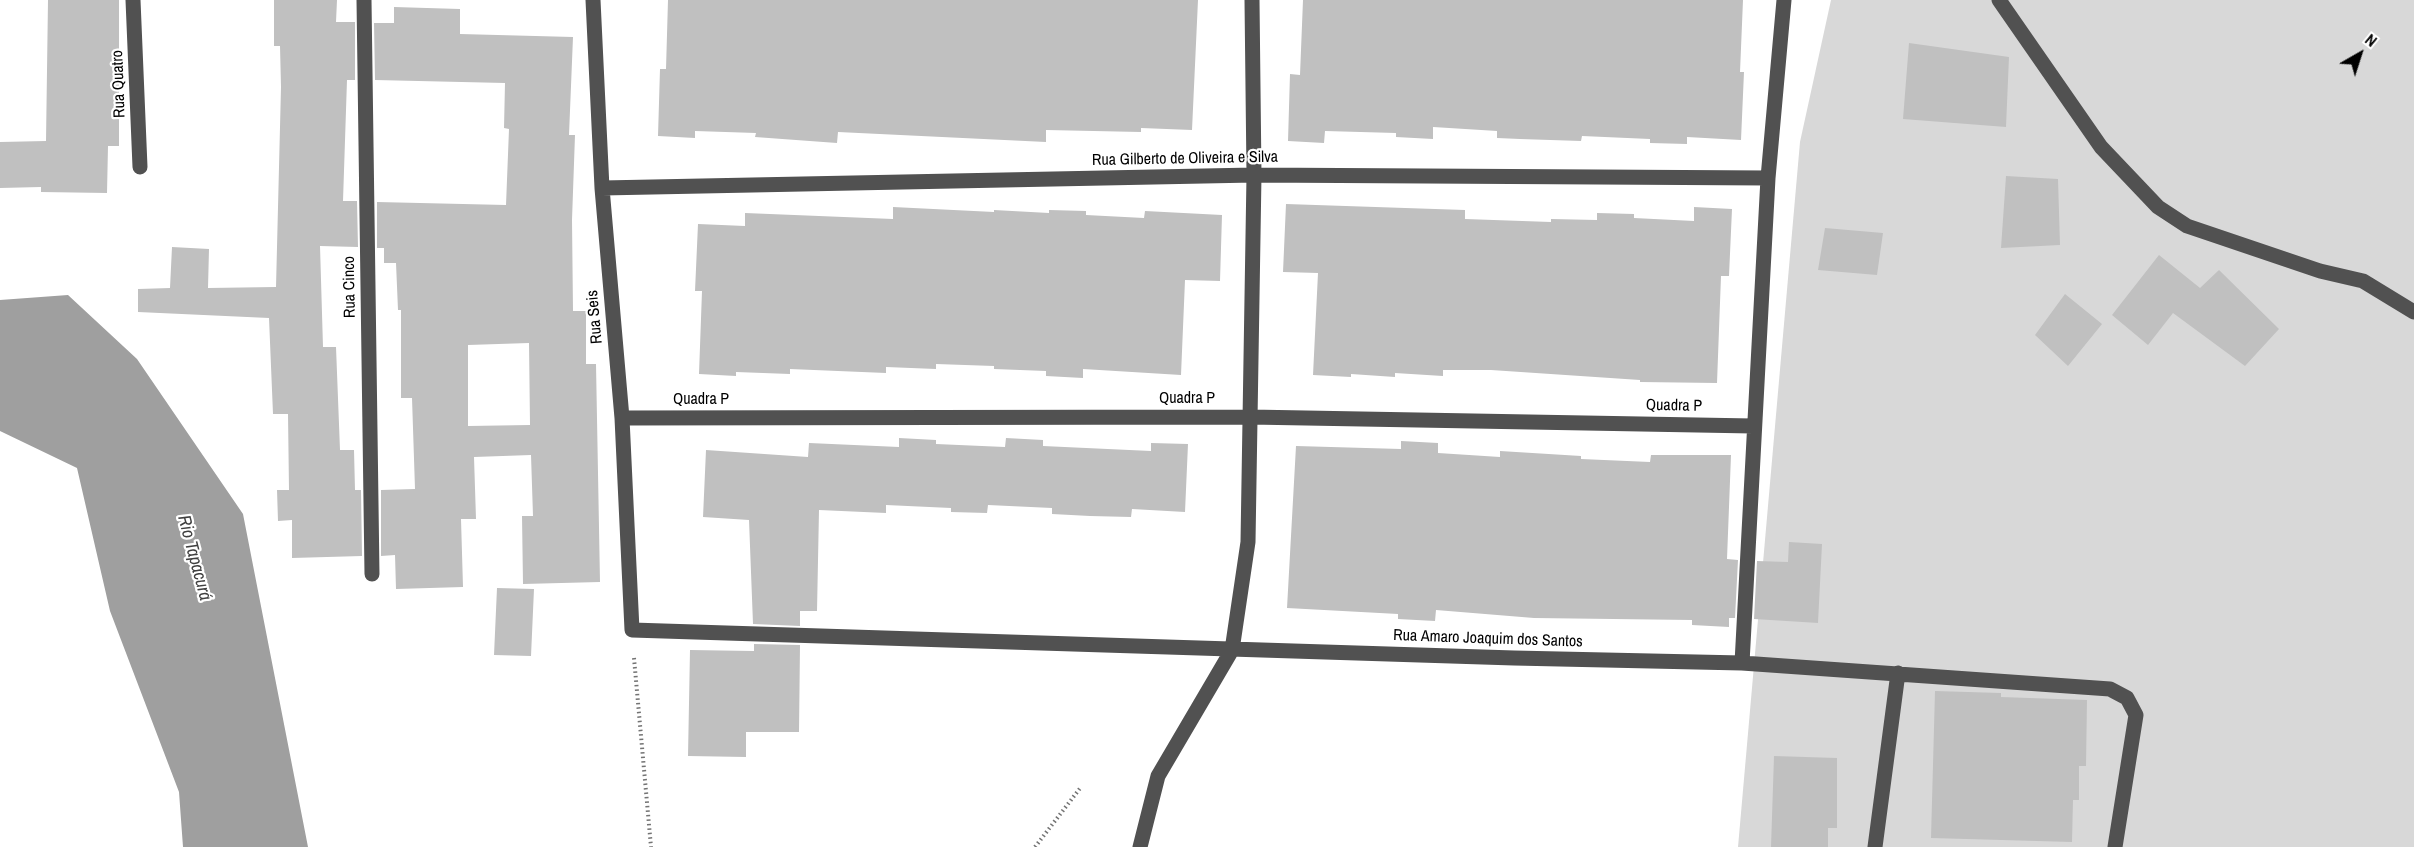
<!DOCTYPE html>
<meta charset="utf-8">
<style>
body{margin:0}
#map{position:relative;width:2414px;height:847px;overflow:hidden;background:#fff;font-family:"Archivo Narrow",sans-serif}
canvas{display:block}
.north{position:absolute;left:2330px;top:24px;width:60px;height:60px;-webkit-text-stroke:4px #fff;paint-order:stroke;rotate:39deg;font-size:16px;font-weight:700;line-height:24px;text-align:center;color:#000}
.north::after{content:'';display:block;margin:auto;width:21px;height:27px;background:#000;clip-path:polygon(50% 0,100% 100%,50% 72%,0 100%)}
</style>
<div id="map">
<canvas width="2414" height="847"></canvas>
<div class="north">N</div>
</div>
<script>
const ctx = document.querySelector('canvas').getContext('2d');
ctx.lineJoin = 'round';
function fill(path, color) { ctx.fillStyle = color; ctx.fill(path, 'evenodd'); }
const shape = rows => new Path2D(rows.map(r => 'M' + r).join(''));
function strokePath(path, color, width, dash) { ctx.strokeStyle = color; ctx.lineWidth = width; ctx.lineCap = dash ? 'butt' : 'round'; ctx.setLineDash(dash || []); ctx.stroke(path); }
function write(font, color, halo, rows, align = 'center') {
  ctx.font = font + ' "Archivo Narrow",sans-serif'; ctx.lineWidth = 4.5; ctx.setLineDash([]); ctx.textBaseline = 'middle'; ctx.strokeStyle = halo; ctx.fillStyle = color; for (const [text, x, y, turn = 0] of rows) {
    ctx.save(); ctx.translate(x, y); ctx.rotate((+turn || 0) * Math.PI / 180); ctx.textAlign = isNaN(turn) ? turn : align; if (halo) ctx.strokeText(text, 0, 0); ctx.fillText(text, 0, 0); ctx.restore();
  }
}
fill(shape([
 [1831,0,2414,0,2414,847,1738,847,1800,142]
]), '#d8d8d8');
fill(shape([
 [68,295,137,359,243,514,308,847,183,847,179,792,110,611,77,468,0,431,0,300]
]), '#9f9f9f');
fill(shape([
 [48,0,119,0,119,146,108,146,107,193,41,192,41,187,0,188,0,142,46,141],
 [274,0,337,0,336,22,355,22,355,80,347,80,343,201,357,201,358,247,320,246,323,347,336,347,340,450,354,450,355,490,361,490,362,556,292,558,292,520,278,521,277,490,289,490,288,414,273,414,269,318,138,312,138,289,170,288,172,247,209,249,208,288,276,287,281,87,280,46,274,46],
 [668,0,1198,0,1192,130,1141,128,1141,132,1046,130,1046,142,838,132,837,143,755,137,756,133,695,131,695,138,658,136,660,69,666,69],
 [1303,0,1743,0,1740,72,1744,72,1741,140,1687,137,1687,144,1650,143,1650,139,1582,136,1581,141,1520,139,1497,138,1497,131,1433,127,1433,139,1396,137,1396,133,1325,131,1324,143,1288,141,1290,74,1300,75],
 [394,7,460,9,460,34,573,37,569,135,575,135,572,220,573,311,586,311,586,364,596,364,600,582,523,584,522,516,533,516,531,455,474,457,476,519,461,519,463,587,396,589,395,555,381,556,381,490,415,489,412,398,401,398,401,310,398,310,396,263,384,263,384,248,377,248,377,202,506,205,509,129,504,128,505,83,375,80,374,23,394,23],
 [529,343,530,425,468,426,468,345],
 [1909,43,2009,57,2006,127,1903,119],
 [2006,176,2058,179,2060,245,2001,248],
 [1286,204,1465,210,1465,219,1551,222,1551,219,1597,220,1597,213,1634,214,1634,218,1694,221,1694,207,1732,209,1729,276,1721,276,1717,383,1640,382,1640,380,1491,370,1443,370,1443,376,1395,373,1395,377,1351,374,1351,377,1313,375,1318,273,1283,272],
 [893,207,994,212,994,210,1049,213,1049,210,1086,211,1086,215,1144,218,1145,211,1222,215,1220,281,1185,280,1181,375,1083,369,1083,378,1046,376,1046,371,994,369,994,366,936,364,936,369,886,367,886,373,790,369,790,374,736,372,736,376,699,374,702,291,695,291,698,224,745,226,745,213,893,219],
 [1825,228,1883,233,1877,275,1818,270],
 [2159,255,2200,288,2219,270,2279,329,2245,366,2173,313,2148,345,2112,315],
 [2065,294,2102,324,2068,366,2035,335],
 [899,438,936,440,936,444,1005,447,1006,438,1043,440,1043,446,1151,451,1151,443,1188,444,1185,512,1132,509,1131,517,1090,516,1052,514,1052,508,988,505,987,513,951,512,951,508,886,505,886,513,819,510,817,611,800,611,800,626,753,624,749,520,703,517,706,450,808,457,809,443,899,447],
 [1401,441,1438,443,1438,453,1500,457,1500,451,1581,456,1581,459,1650,462,1651,455,1731,455,1727,559,1738,560,1735,618,1729,618,1729,627,1692,625,1692,620,1534,618,1436,610,1435,621,1398,619,1398,614,1287,608,1296,446,1401,449],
 [1789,542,1822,544,1818,623,1754,619,1757,561,1788,562],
 [497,588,534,589,531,656,494,655],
 [754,644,800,645,799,732,746,732,746,757,688,756,690,650,754,651],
 [1935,691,2001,693,2001,697,2087,700,2086,766,2079,766,2079,800,2073,800,2072,842,1931,838],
 [1774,756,1837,758,1837,828,1828,828,1828,847,1771,847]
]), '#c0c0c0');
strokePath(shape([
 [634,658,651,847],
 [1035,847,1081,787]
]), '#737373', 4, [1.5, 3]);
strokePath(shape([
 [133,0,140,167],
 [364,0,372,574],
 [593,0,602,188,622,418,632,630,1514,658,1742,663,2110,689,2127,698,2136,715,2115,847],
 [1999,0,2101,147,2158,207,2187,226,2320,271,2363,281,2414,312],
 [602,188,1254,175,1768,178],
 [622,418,1250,417,1753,426],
 [1742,663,1768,178,1784,0],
 [1140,847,1158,776,1232,650,1248,542,1254,175,1252,0],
 [1875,847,1898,673]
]), '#515151', 15);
write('16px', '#000', '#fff', [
 ["Rua Quatro",119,84,-92],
 ["Rua Gilberto de Oliveira e Silva",1185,159,-1],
 ["Rua Cinco",350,287,-91],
 ["Rua Seis",595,317,-95],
 ["Quadra P",1187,399],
 ["Quadra P",701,400],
 ["Quadra P",1674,406,1],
 ["Rua Amaro Joaquim dos Santos",1488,639,2]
]);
write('italic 18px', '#404040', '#fff', [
 ["Rio Tapacurá",194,558,75]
]);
</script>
